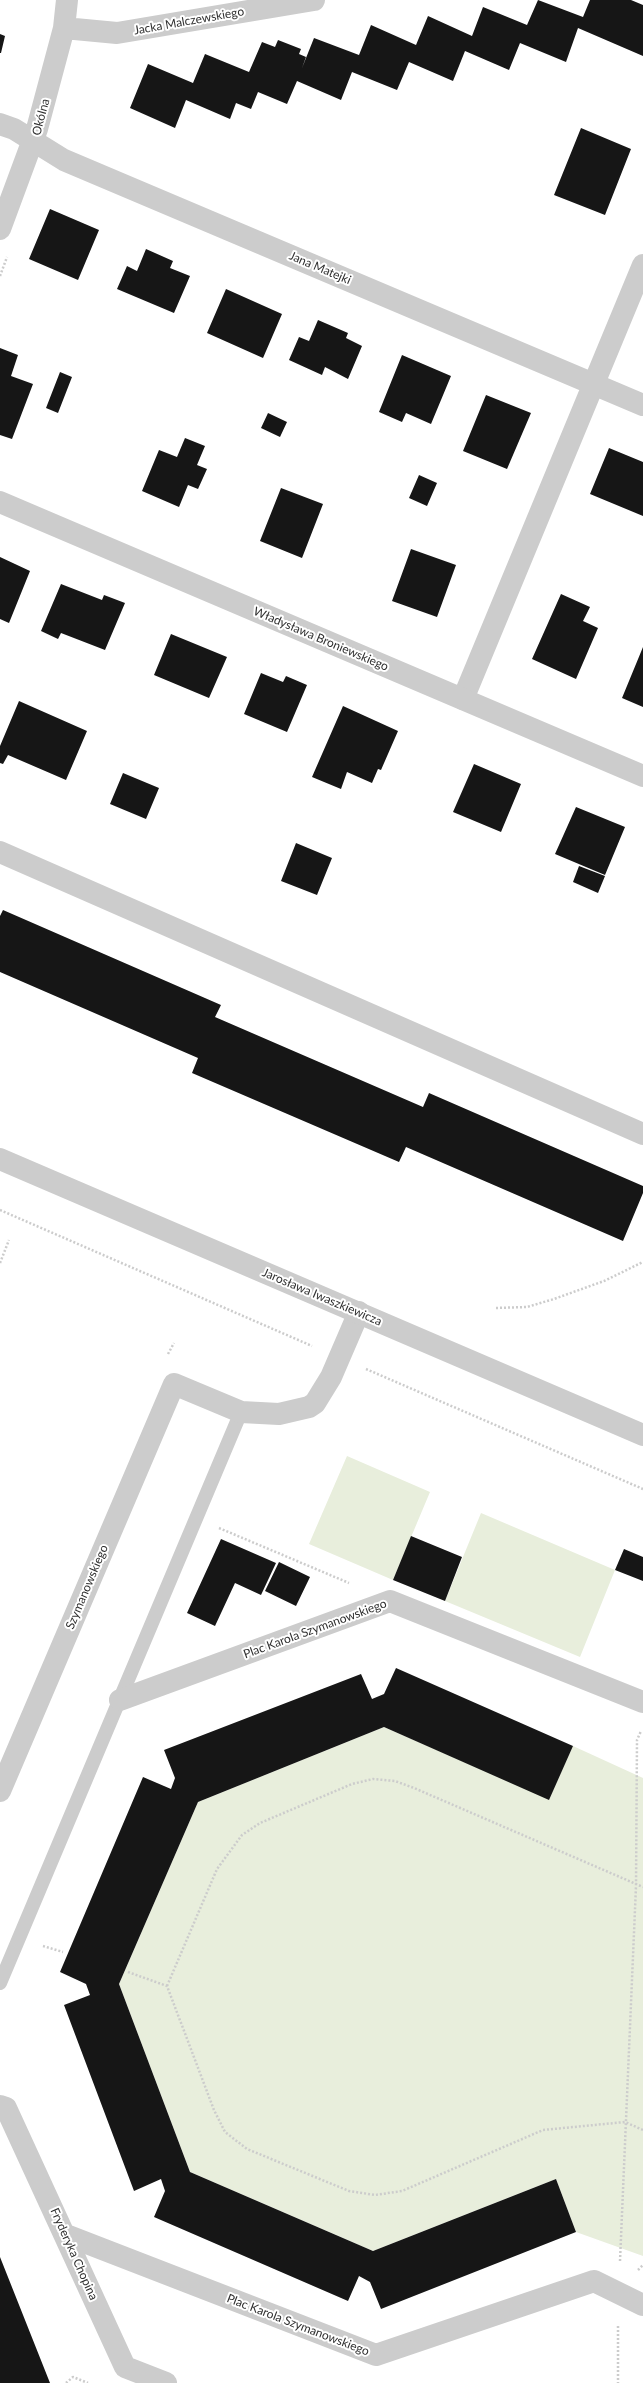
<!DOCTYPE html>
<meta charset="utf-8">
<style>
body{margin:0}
canvas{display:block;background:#fff}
</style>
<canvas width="643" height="2383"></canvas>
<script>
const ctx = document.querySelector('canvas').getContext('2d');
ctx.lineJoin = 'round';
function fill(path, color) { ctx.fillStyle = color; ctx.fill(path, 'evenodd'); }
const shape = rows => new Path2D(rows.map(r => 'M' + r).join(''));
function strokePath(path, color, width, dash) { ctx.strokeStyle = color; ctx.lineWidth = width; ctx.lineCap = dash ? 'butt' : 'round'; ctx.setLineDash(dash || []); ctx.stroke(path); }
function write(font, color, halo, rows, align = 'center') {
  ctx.font = font + ' Lato,sans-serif'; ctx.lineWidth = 4; ctx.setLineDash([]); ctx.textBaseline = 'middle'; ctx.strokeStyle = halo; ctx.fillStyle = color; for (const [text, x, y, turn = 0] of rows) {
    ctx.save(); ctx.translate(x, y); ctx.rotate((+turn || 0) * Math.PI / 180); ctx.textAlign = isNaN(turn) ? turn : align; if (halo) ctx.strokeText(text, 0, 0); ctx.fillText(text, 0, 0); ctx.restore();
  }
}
fill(shape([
 [347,1456,430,1492,393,1580,309,1544],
 [481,1513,615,1570,580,1657,445,1601],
 [384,1727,549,1799,573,1746,643,1778,643,2256,576,2232,556,2179,373,2251,190,2172,119,1984,198,1802]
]), '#e8eedc');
fill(shape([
 [538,0,583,17,590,0,631,0,643,5,643,56,578,28,566,62,520,43,509,70,465,51,453,81,409,62,397,90,352,72,341,100,297,81,287,104,258,92,251,109,236,103,230,119,186,100,175,128,130,108,148,64,193,83,205,54,249,72,262,42,275,47,278,40,301,49,299,54,306,57,302,68,314,38,359,55,371,25,416,45,428,16,472,36,483,7,527,25],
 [0,34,5,36,1,53,0,53],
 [581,128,631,149,605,215,554,195],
 [50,209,99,230,78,280,29,259],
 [146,249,173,261,170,268,190,276,174,313,117,289,127,266,137,271],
 [226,289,282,314,263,358,207,333],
 [318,320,348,333,346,338,362,346,348,379,325,367,322,375,289,360,299,337,309,341],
 [0,348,18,355,11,376,33,384,12,439,0,435],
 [402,355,451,376,431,424,406,413,402,422,379,412],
 [60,372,72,377,58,413,46,408],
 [486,395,531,413,507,469,463,451],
 [268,413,287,422,280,437,261,428],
 [185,438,205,446,197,465,207,469,198,489,188,485,179,507,142,491,159,450,177,457],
 [609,448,643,462,643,516,590,494],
 [419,475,437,483,427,506,409,498],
 [281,488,323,504,302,558,260,541],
 [411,549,456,565,437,617,392,601],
 [0,557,30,571,9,623,0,619],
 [61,584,102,600,104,595,125,603,105,650,61,633,58,639,41,631],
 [561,594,590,607,583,621,598,628,576,679,532,659],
 [171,634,227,657,209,698,154,675],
 [643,647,643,707,622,698],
 [261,673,283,682,286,676,307,685,287,732,244,714],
 [19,701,87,731,66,780,8,755,3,764,0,763,0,746],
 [343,706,398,731,381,770,378,769,372,783,347,772,341,789,312,777],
 [474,764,521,784,501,832,453,812],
 [123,773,159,788,146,819,110,804],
 [576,807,625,827,605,875,555,854],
 [296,843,332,858,317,895,281,881],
 [579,866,605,876,598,893,573,882],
 [3,910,221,1005,215,1017,423,1107,429,1093,643,1186,643,1193,623,1241,406,1147,399,1162,192,1073,198,1058,0,972,0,916],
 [411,1536,462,1557,445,1601,393,1580],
 [221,1539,276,1563,261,1595,235,1583,215,1626,187,1613],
 [624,1549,643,1557,643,1581,615,1570],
 [279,1562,310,1577,296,1606,265,1591],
 [396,1668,573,1746,549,1800,384,1727,198,1802,119,1984,190,2172,373,2251,556,2179,576,2232,381,2309,370,2282,359,2276,348,2301,154,2217,165,2191,161,2179,134,2191,64,2005,90,1995,86,1984,60,1972,143,1777,171,1789,175,1778,164,1750,361,1674,372,1699,384,1694],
 [0,2257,50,2383,0,2383]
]), '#161616');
strokePath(shape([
 [0,276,7,257],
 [0,1210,312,1346],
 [0,1263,9,1240],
 [496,1308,527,1307,554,1299,604,1281,643,1262],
 [168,1354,174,1343],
 [366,1369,643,1489],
 [219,1528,349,1583],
 [43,1946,63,1952],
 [128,1972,167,1986,214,2110,225,2132,247,2149,349,2191,375,2195,402,2191,543,2130,625,2122,643,2130],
 [167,1986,217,1869,242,1835,260,1823,352,1784,373,1779,395,1781,414,1788,643,1887],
 [620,2261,636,1886,637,1740,641,1731],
 [638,2270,643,2265],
 [618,2326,618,2383],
 [66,2383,73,2377,88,2383]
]), '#ccc', 2.5, [2, 2]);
strokePath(shape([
 [0,1983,241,1412]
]), '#ccc', 14);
strokePath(shape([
 [64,28,117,33,314,0],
 [0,124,14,129,64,160,643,405],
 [0,229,37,129,64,28,67,0],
 [463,699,643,265],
 [0,852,643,1134],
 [120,1700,390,1601,643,1702],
 [0,1791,174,1384,241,1412,279,1414,309,1407,315,1403,331,1377,359,1312],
 [0,2106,6,2108,125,2367,166,2383],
 [66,2235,376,2355,594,2281,643,2305]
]), '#ccc', 22);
strokePath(shape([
 [0,502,643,776],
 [0,1159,643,1435]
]), '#ccc', 22);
write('12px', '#2f2f2f', '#fff', [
 ["Jacka Malczewskiego",189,21,-10],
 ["Okólna",41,117,-75],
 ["Jana Matejki",320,268,23],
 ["Władysława Broniewskiego",321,639,23],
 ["Jarosława Iwaszkiewicza",322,1297,23],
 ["Szymanowskiego",87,1587,-67],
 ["Plac Karola Szymanowskiego",315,1629,-20],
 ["Fryderyka Chopina",74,2254,66],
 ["Plac Karola Szymanowskiego",298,2325,21]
]);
</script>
